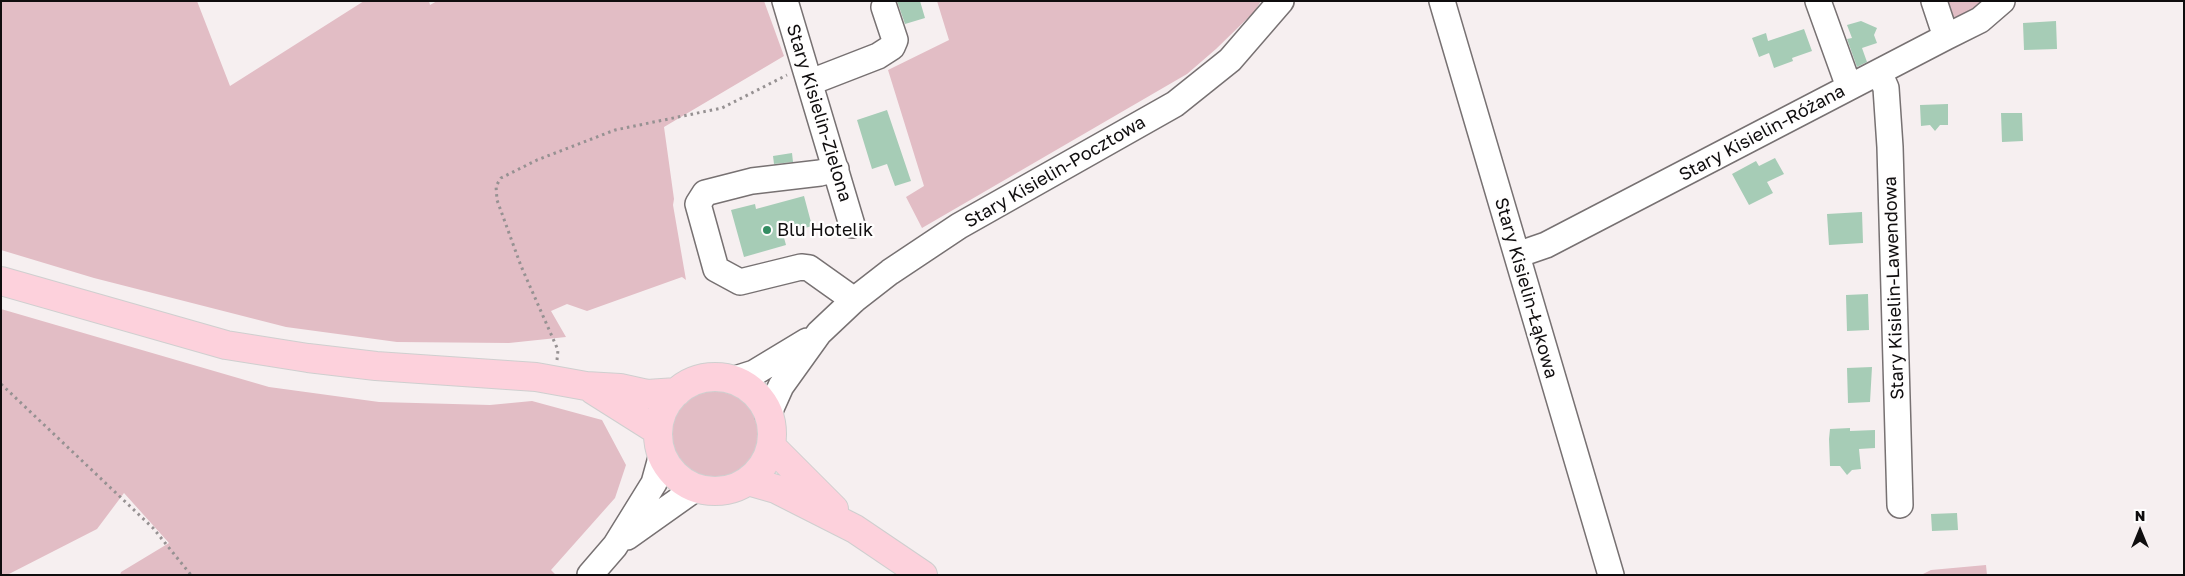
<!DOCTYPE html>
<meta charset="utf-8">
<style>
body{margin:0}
#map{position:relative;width:2185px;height:576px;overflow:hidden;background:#f6eff0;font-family:"Golos Text",sans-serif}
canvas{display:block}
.frame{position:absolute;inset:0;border:2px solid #0f0d0e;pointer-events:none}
.north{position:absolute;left:2115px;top:506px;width:50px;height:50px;-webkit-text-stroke:4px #fffefe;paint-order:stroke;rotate:0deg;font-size:14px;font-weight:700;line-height:20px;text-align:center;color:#0f0d0e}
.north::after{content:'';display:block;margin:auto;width:18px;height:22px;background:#0f0d0e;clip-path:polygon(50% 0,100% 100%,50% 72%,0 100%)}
</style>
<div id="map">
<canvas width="2185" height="576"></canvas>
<div class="frame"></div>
<div class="north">N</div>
</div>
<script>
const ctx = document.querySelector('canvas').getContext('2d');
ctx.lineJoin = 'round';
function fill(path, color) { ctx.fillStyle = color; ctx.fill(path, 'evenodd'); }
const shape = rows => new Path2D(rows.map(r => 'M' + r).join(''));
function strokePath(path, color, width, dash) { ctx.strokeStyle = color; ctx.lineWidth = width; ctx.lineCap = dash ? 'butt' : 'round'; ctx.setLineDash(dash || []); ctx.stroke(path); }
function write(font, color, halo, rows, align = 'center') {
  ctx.font = font + ' "Golos Text",sans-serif'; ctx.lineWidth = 4.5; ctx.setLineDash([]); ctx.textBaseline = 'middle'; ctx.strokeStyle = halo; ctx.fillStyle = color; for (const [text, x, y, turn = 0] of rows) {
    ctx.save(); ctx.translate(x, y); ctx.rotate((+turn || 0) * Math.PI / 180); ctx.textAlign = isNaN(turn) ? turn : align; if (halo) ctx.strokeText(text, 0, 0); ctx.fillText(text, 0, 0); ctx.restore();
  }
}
fill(shape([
 [1,1,197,1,230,86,364,1,429,1,430,5,437,1,764,1,784,56,664,127,674,199,673,205,686,280,682,277,587,311,567,304,551,311,566,337,509,343,397,342,286,327,94,278,1,250],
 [937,1,1261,1,1255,11,1216,49,1187,74,922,228,906,197,924,186,888,70,949,40],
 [1943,1,1988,1,1951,26],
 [1,309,269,387,379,402,490,405,532,401,602,420,626,465,615,498,551,570,556,575,120,575,121,572,169,543,124,493,97,529,7,575,1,575],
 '669 433a45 45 0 1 1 90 0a45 45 0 1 1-90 0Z',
 [1986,565,1987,575,1921,575,1931,570]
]), '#e2bdc5');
fill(shape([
 [897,1,920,1,925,18,905,24],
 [1861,21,1877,28,1874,35,1877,43,1862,48,1867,62,1857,67,1847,39,1852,38,1847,25],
 [2056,21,2057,49,2024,50,2023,23],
 [1804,29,1812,51,1792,58,1793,61,1774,68,1769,53,1759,57,1752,38,1766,33,1768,41],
 [1948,104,1948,125,1940,125,1935,131,1930,125,1921,126,1920,105],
 [887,110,911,181,895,186,887,164,872,169,857,120],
 [2001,113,2022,113,2023,141,2002,142],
 [792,153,793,162,774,164,773,156],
 [1775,158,1784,174,1767,182,1773,193,1749,205,1732,174,1756,161,1759,166],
 [804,196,812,226,783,234,786,245,744,257,731,210,755,204,756,209],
 [1862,212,1863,243,1829,245,1827,214],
 [1868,294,1869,330,1847,331,1846,295],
 [1872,367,1870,402,1848,403,1847,368],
 [1850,428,1850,431,1875,430,1875,448,1859,449,1861,469,1852,470,1847,475,1840,466,1830,466,1829,439,1830,429],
 [1957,513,1958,530,1932,531,1931,514]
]), '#a6ccb6');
const minor = shape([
 [785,1,852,225],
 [1442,1,1611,575],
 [1818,1,1849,87],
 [1934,1,1946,37],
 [1879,72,1886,88,1890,147,1900,505],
 [811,82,878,56,892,47,895,40,884,7],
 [836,169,820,173,752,181,705,193,698,204,716,269,740,282,801,267,809,268,854,300],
 [1517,255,1546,245,1946,37,1980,20,2002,1],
 [732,380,754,373,807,341],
 [768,415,781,386,819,333,854,300,890,272,959,226,1175,104,1230,60,1281,1],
 [627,537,696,488],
 [590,575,615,546,654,483,662,454]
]);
const major = shape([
 [1,281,226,345,308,358,376,366,536,377,586,386,620,388,647,394,677,392],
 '658 434a57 57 0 1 1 114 0a57 57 0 1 1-114 0Z',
 [593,390,658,431],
 [772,447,834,509],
 [748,481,776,489,855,529,923,575]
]);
strokePath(minor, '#777172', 28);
strokePath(major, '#cfcfcf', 30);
strokePath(shape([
 [557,360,558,350,521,266,497,200,496,186,501,178,537,160,615,130,722,108,787,75],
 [1,384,153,528,191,575]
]), '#969192', 3, [2.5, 4]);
strokePath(minor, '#fff', 25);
strokePath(major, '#fdd1dc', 28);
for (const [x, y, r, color] of [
 [767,230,5,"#348d63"]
]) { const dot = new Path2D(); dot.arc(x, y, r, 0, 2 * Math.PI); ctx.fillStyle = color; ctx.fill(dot); strokePath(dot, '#fffefe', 2); }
write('18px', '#0f0d0e', '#fffefe', [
 ["Stary Kisielin-Zielona",819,113,73],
 ["Stary Kisielin-Różana",1762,133,-28],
 ["Stary Kisielin-Pocztowa",1055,172,-30],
 ["Stary Kisielin-Łąkowa",1526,288,74],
 ["Stary Kisielin-Lawendowa",1894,288,-92]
]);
write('18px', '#0f0d0e', '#fffefe', [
 ["Blu Hotelik",777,230]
], 'left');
</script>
